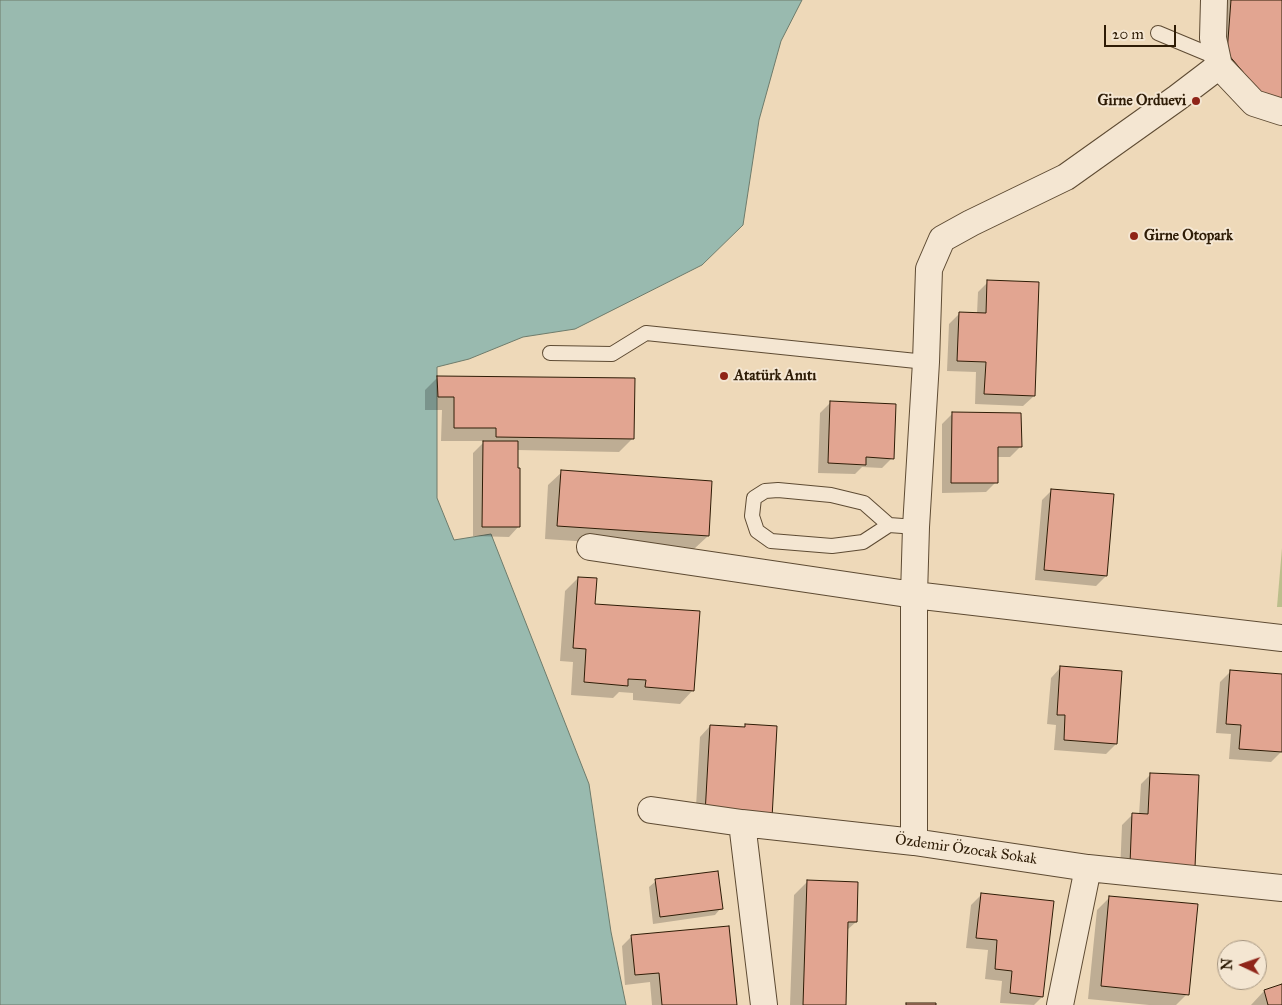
<!DOCTYPE html>
<meta charset="utf-8">
<style>
body{margin:0}
#map{position:relative;width:1282px;height:1005px;overflow:hidden;background:#eed9b9;font-family:"IM FELL Great Primer",serif}
canvas{display:block}
.north{position:absolute;left:1217px;top:940px;width:50px;height:50px;box-sizing:border-box;background:#f4e6d2;border:1px solid #a59580;border-radius:50%;rotate:273deg;font-size:14px;font-weight:700;line-height:20px;text-align:center;color:#2e1c06}
.north::after{content:'';display:block;margin:auto;width:18px;height:22px;background:#8f2418;clip-path:polygon(50% 0,100% 100%,50% 72%,0 100%)}
.scale{position:absolute;left:1104px;top:25px;width:72px;height:22px;box-sizing:border-box;border:2px solid #2e1c06;border-top:0;padding-left:6px;font-size:15px;line-height:18px;white-space:nowrap;color:#2e1c06;-webkit-text-stroke:4px #f4e6d2;paint-order:stroke}
</style>
<div id="map">
<canvas width="1282" height="1005"></canvas>
<div class="north">N</div>
<div class="scale">20 m</div>
</div>
<script>
const ctx = document.querySelector('canvas').getContext('2d');
ctx.lineJoin = 'round';
function fill(path, color) { ctx.fillStyle = color; ctx.fill(path, 'evenodd'); }
const shape = rows => new Path2D(rows.map(r => 'M' + r).join(''));
function strokePath(path, color, width, dash) { ctx.strokeStyle = color; ctx.lineWidth = width; ctx.lineCap = dash ? 'butt' : 'round'; ctx.setLineDash(dash || []); ctx.stroke(path); }
function write(font, color, halo, rows, align = 'center') {
  ctx.font = font + ' "IM FELL Great Primer",serif'; ctx.lineWidth = 4; ctx.setLineDash([]); ctx.textBaseline = 'middle'; ctx.strokeStyle = halo; ctx.fillStyle = color; for (const [text, x, y, turn = 0] of rows) {
    ctx.save(); ctx.translate(x, y); ctx.rotate((+turn || 0) * Math.PI / 180); ctx.textAlign = isNaN(turn) ? turn : align; if (halo) ctx.strokeText(text, 0, 0); ctx.fillText(text, 0, 0); ctx.restore();
  }
}
fill(shape([
 [1282,548,1282,607,1277,607]
]), '#bcbe8c');
const water = shape([
 [0,0,802,0,781,41,759,120,743,225,702,265,575,329,523,337,469,359,437,367,437,498,454,540,491,534,589,784,611,932,626,1005,0,1005,0,0]
]);
fill(water, '#99baaf');
strokePath(water, '#6e7b6b', 1);
fill(shape([
 [1219,0,1282,0,1282,119,1214,66],
 [988,282,1034,396,1023,406,975,404,976,372,947,371,949,324,959,314,977,314,978,292],
 [438,377,633,438,619,452,517,450,519,526,509,537,473,536,473,453,485,441,441,441,442,410,425,410,425,390],
 [830,403,892,458,882,468,862,467,855,474,818,473,820,413],
 [952,414,1020,447,1010,457,997,457,996,482,986,492,942,493,942,424],
 [562,472,708,536,694,549,545,539,548,485],
 [1052,490,1106,576,1096,586,1035,580,1042,500],
 [578,578,594,605,693,690,680,704,633,700,633,693,619,692,613,698,571,695,573,662,560,661,565,591],
 [1061,667,1116,744,1106,754,1054,750,1056,725,1047,724,1051,678],
 [1230,672,1282,676,1281,752,1271,762,1229,759,1231,734,1216,733,1220,682],
 [710,726,743,728,745,726,776,727,695,824,700,737],
 [1151,774,1193,866,1120,873,1122,825,1132,815,1139,815,1141,784],
 [656,881,721,908,715,915,653,924,649,887],
 [807,882,856,922,847,930,844,1005,790,1005,794,895],
 [981,895,1042,997,1034,1005,1000,1003,1002,981,985,979,988,950,966,948,971,905],
 [1110,897,1187,994,1176,1005,1149,1005,1088,999,1097,910],
 [632,936,736,1005,652,1005,650,982,625,985,622,946],
 [1282,986,1282,1005,1251,1005,1264,991]
]), '#0003');
const building = shape([
 [1231,0,1282,0,1282,104,1260,92,1227,53,1231,0],
 [987,280,1039,282,1035,396,984,394,986,362,957,361,959,312,986,313,987,280],
 [437,376,635,378,634,439,496,437,496,428,454,428,454,397,438,397,437,376],
 [830,401,896,404,894,459,866,457,866,465,828,463,830,401],
 [952,412,1021,413,1022,447,998,447,998,483,951,483,952,412],
 [483,441,518,441,518,468,520,468,520,527,482,527,483,441],
 [561,470,712,481,709,536,557,526,561,470],
 [1051,489,1114,494,1107,576,1044,570,1051,489],
 [578,577,597,578,595,604,700,611,694,691,645,687,646,680,628,679,628,686,584,682,586,649,573,648,578,577],
 [1060,666,1122,671,1117,744,1064,740,1065,715,1057,715,1060,666],
 [1230,670,1282,674,1282,752,1239,749,1241,725,1226,724,1230,670],
 [745,724,777,726,772,818,705,814,710,725,745,727,745,724],
 [1150,773,1199,775,1195,867,1130,864,1132,813,1148,814,1150,773],
 [718,871,723,909,660,917,655,879,718,871],
 [807,880,858,882,857,922,848,922,846,1005,803,1005,807,880],
 [981,893,1054,901,1043,997,1010,993,1012,971,995,969,997,940,976,938,981,893],
 [1109,896,1198,904,1189,995,1101,986,1109,896],
 [729,926,737,1005,662,1005,659,973,635,975,631,935,729,926],
 [1282,984,1282,1005,1268,1005,1264,990,1282,984],
 [906,1003,936,1003,936,1005,906,1005,906,1003]
]);
fill(building, '#e2a591');
strokePath(building, '#2e1c06', 1);
const lane = shape([
 [1158,33,1218,58],
 [550,353,612,354,646,333,926,362],
 [889,525,864,503,831,495,778,490,765,491,754,498,752,516,757,531,771,541,832,546,863,542,889,525,916,527]
]);
const street = shape([
 [1214,0,1213,38,1219,66],
 [1219,66,1254,103,1282,112],
 [590,547,914,595,1282,638],
 [651,810,742,823,914,842,1088,868,1282,888],
 [742,823,764,1005],
 [914,842,914,595,916,527,926,362,929,269,942,239,971,223,1066,177,1177,98,1219,66],
 [1060,1005,1088,868]
]);
strokePath(lane, '#5e4b33', 16);
strokePath(street, '#5e4b33', 28);
strokePath(lane, '#f4e6d2', 14);
strokePath(street, '#f4e6d2', 26);
for (const [x, y, r, color] of [
 [1196,101,5,"#8f2418"],
 [1134,236,5,"#8f2418"],
 [724,376,5,"#8f2418"]
]) { const dot = new Path2D(); dot.arc(x, y, r, 0, 2 * Math.PI); ctx.fillStyle = color; ctx.fill(dot); strokePath(dot, '#f4e6d2', 2); }
write('bold 15px', '#2e1c06', '#f4e6d2', [
 ["Girne Orduevi",1186,101,"right"],
 ["Girne Otopark",1144,236],
 ["Atatürk Anıtı",734,376]
], 'left');
write('15px', '#2e1c06', '#f4e6d2', [
 ["Özdemir Özocak Sokak",966,850,8]
]);
</script>
